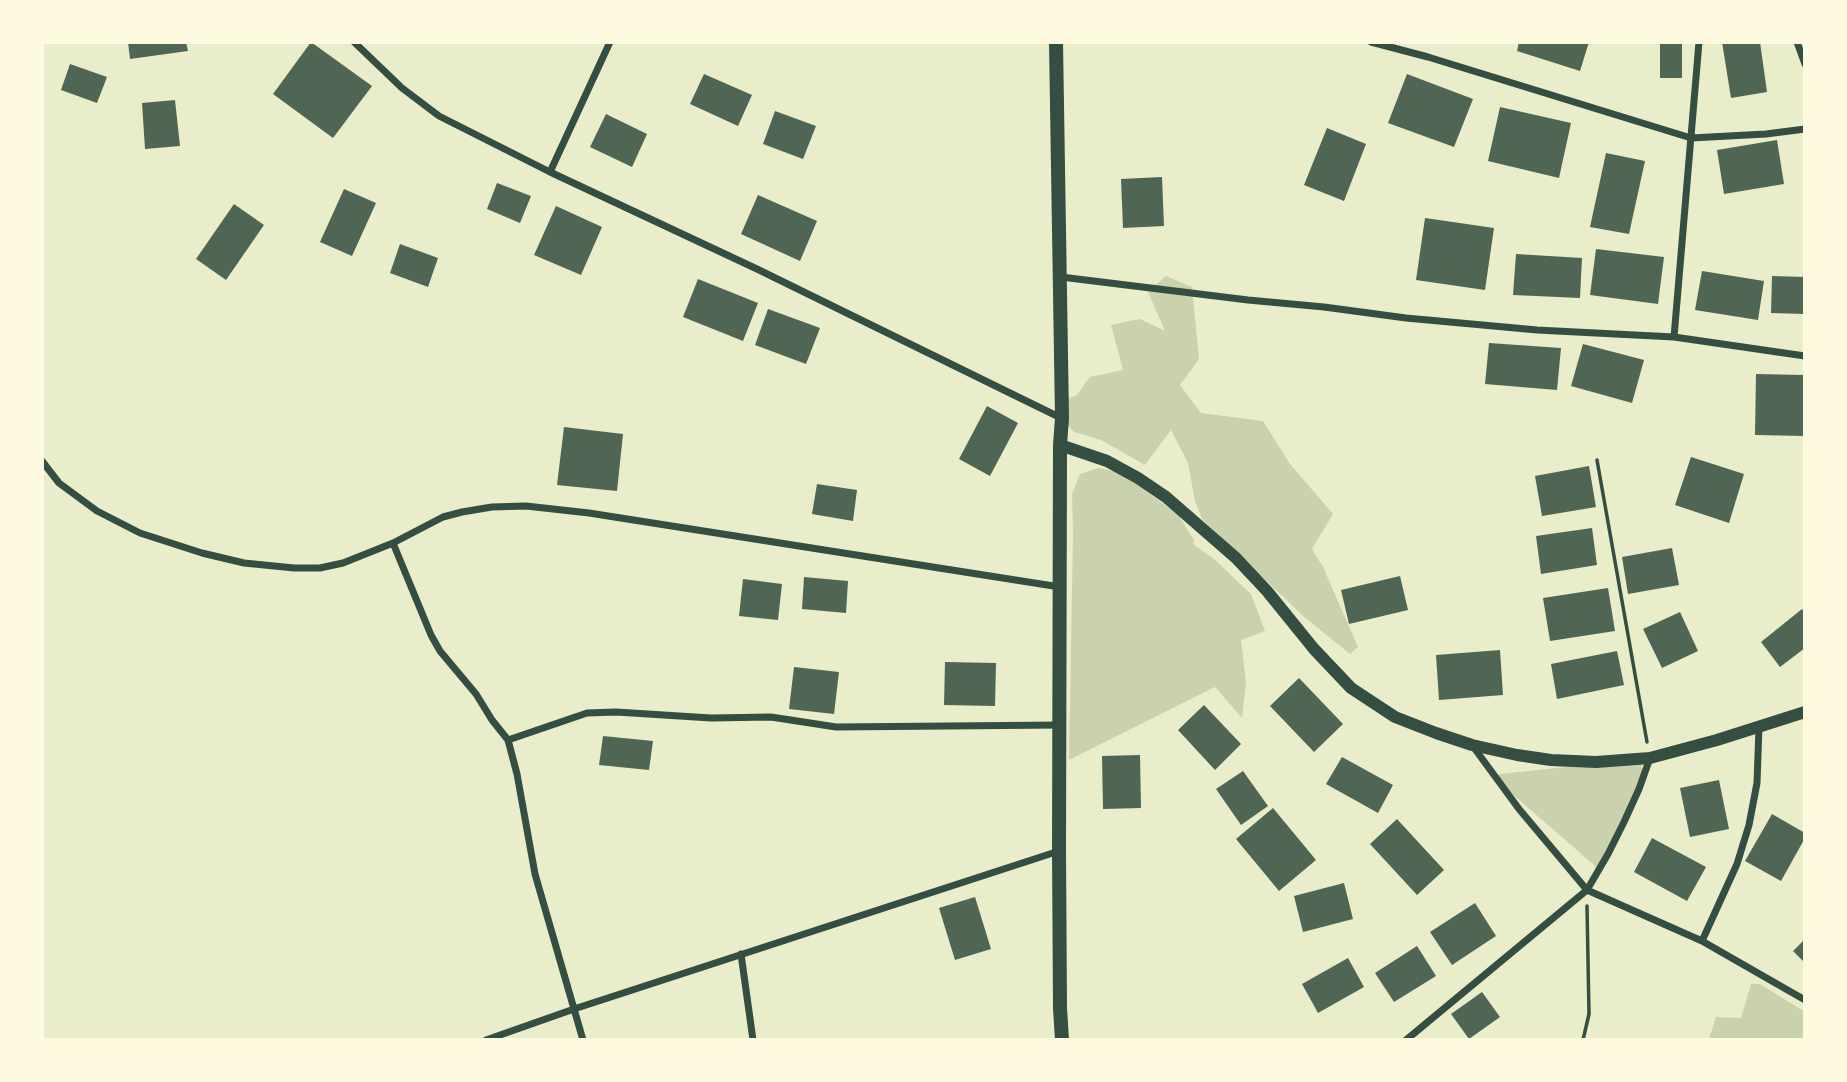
<!DOCTYPE html>
<style>
body{margin:0}
#map{position:relative;width:1847px;height:1082px;overflow:hidden;background:#e9edc9;font-family:Cabin,sans-serif}
canvas{display:block}
.frame{position:absolute;inset:0;border:44px solid #fefae0;pointer-events:none}
</style>
<div id="map">
<canvas width="1847" height="1082"></canvas>
<div class="frame"></div>
</div>
<script>
const ctx = document.querySelector('canvas').getContext('2d');
ctx.lineJoin = 'round';
function fill(path, color) { ctx.fillStyle = color; ctx.fill(path, 'evenodd'); }
const shape = rows => new Path2D(rows.map(r => 'M' + r).join(''));
function strokePath(path, color, width, dash) { ctx.strokeStyle = color; ctx.lineWidth = width; ctx.lineCap = dash ? 'butt' : 'round'; ctx.setLineDash(dash || []); ctx.stroke(path); }
fill(shape([
 [1166,276,1192,287,1199,359,1180,385,1201,413,1263,421,1290,464,1333,514,1312,549,1323,567,1358,647,1350,654,1303,616,1202,519,1195,501,1188,463,1171,430,1145,465,1101,440,1074,432,1066,423,1065,399,1076,396,1090,377,1123,370,1111,325,1140,319,1165,331,1148,292],
 [1099,468,1122,473,1178,515,1194,540,1193,544,1214,559,1251,594,1265,631,1241,640,1246,682,1242,718,1215,687,1069,760,1073,533,1072,494,1080,474],
 [1641,759,1643,778,1602,872,1494,778,1500,774],
 [1751,984,1760,984,1805,1012,1805,1040,1709,1040,1716,1017,1741,1018]
]), '#cad2ad');
fill(shape([
 [128,42,186,42,188,51,130,59],
 [311,42,372,86,333,138,273,94],
 [1519,42,1589,42,1580,71,1517,51],
 [1682,42,1682,78,1660,78,1660,43],
 [1722,42,1760,42,1767,92,1731,98],
 [70,64,107,77,97,103,61,90],
 [704,74,752,95,738,126,690,104],
 [1407,74,1473,99,1454,147,1388,123],
 [175,100,180,146,145,149,142,103],
 [1500,107,1571,123,1559,178,1488,161],
 [775,111,816,126,803,159,763,144],
 [606,114,647,134,632,167,590,147],
 [1327,128,1366,144,1344,201,1304,185],
 [1777,140,1784,184,1724,194,1717,150],
 [1606,153,1645,161,1629,234,1590,227],
 [1162,177,1164,226,1123,228,1121,179],
 [497,183,531,196,520,223,487,209],
 [344,189,376,203,352,256,320,242],
 [758,195,817,221,800,261,741,234],
 [234,204,264,225,226,280,196,259],
 [556,206,602,227,581,275,534,255],
 [1425,218,1494,228,1485,290,1416,280],
 [400,244,438,258,428,287,390,273],
 [1596,249,1664,257,1658,304,1590,295],
 [1516,254,1582,258,1580,298,1513,295],
 [1702,271,1764,281,1758,320,1695,310],
 [1772,276,1805,277,1805,314,1771,313],
 [698,279,758,303,743,341,683,317],
 [768,309,820,328,806,364,755,345],
 [1489,343,1561,348,1557,390,1485,384],
 [1583,344,1644,360,1632,403,1571,386],
 [1756,374,1805,375,1805,436,1755,435],
 [987,406,1018,423,990,476,959,459],
 [564,427,623,434,617,491,557,485],
 [1691,457,1744,474,1729,523,1675,505],
 [1589,466,1596,507,1542,516,1535,476],
 [817,484,857,490,853,521,812,514],
 [1592,528,1597,565,1541,574,1536,536],
 [1672,548,1679,585,1628,594,1622,557],
 [1400,576,1408,610,1349,624,1341,590],
 [804,577,848,581,846,613,802,609],
 [743,579,782,584,778,620,739,616],
 [1608,588,1615,631,1550,641,1543,598],
 [1802,609,1805,613,1805,648,1780,667,1761,642],
 [1680,612,1698,651,1662,668,1643,629],
 [1500,650,1503,695,1439,700,1436,655],
 [1617,651,1624,685,1557,699,1551,664],
 [945,662,996,663,995,706,944,705],
 [794,667,839,672,834,714,789,709],
 [1299,678,1343,724,1314,752,1270,706],
 [1204,705,1241,744,1215,770,1178,730],
 [603,736,653,741,649,770,599,765],
 [1140,755,1141,808,1103,809,1102,756],
 [1342,757,1393,785,1378,813,1326,784],
 [1243,771,1268,806,1241,825,1216,789],
 [1719,780,1729,829,1690,837,1680,788],
 [1273,808,1316,860,1279,891,1236,839],
 [1772,814,1805,833,1805,838,1781,881,1745,861],
 [1397,819,1444,870,1417,895,1370,844],
 [1652,838,1706,867,1687,901,1634,872],
 [1344,883,1353,919,1303,932,1294,896],
 [975,897,991,949,955,960,939,908],
 [1475,903,1496,936,1452,965,1430,932],
 [1805,939,1805,963,1793,951],
 [1417,946,1436,976,1394,1002,1375,973],
 [1348,958,1364,987,1318,1013,1302,984],
 [1482,992,1500,1017,1469,1039,1451,1014]
]), '#4f6655');
strokePath(shape([
 [1597,460,1647,742],
 [1583,1040,1589,1014,1587,906]
]), '#344e41', 3.5);
strokePath(shape([
 [354,42,402,88,439,116,550,172,757,269,1061,418],
 [1371,42,1428,57,1691,138,1766,134,1805,129],
 [1797,42,1805,64],
 [550,172,610,42],
 [1061,277,1248,300,1324,307,1406,318,1537,330,1674,337,1805,356],
 [1674,337,1699,42],
 [42,461,59,483,97,511,140,533,202,553,244,563,294,568,320,568,343,563,393,543,443,517,462,512,492,507,526,506,589,513,1060,587],
 [393,543,431,635,440,651,476,694,492,720,508,740,517,774,535,874,583,1040],
 [508,740,587,713,616,712,711,718,771,717,836,727,1060,725],
 [1472,745,1519,809,1587,890,1702,941,1805,1000],
 [1702,941,1737,864,1749,825,1757,783,1759,727],
 [741,954,753,1040],
 [486,1040,574,1009,1059,851],
 [1406,1040,1587,890,1608,854,1624,822,1639,789,1650,758]
]), '#344e41', 7);
strokePath(shape([
 [1060,445,1107,461,1138,478,1166,497,1236,558,1267,591,1314,649,1351,688,1395,717,1436,733,1472,745,1517,755,1551,760,1596,762,1650,758,1717,740,1805,712]
]), '#344e41', 12);
strokePath(shape([
 [1056,42,1062,418,1060,445,1059,851,1060,1008,1062,1040]
]), '#344e41', 14);
</script>
